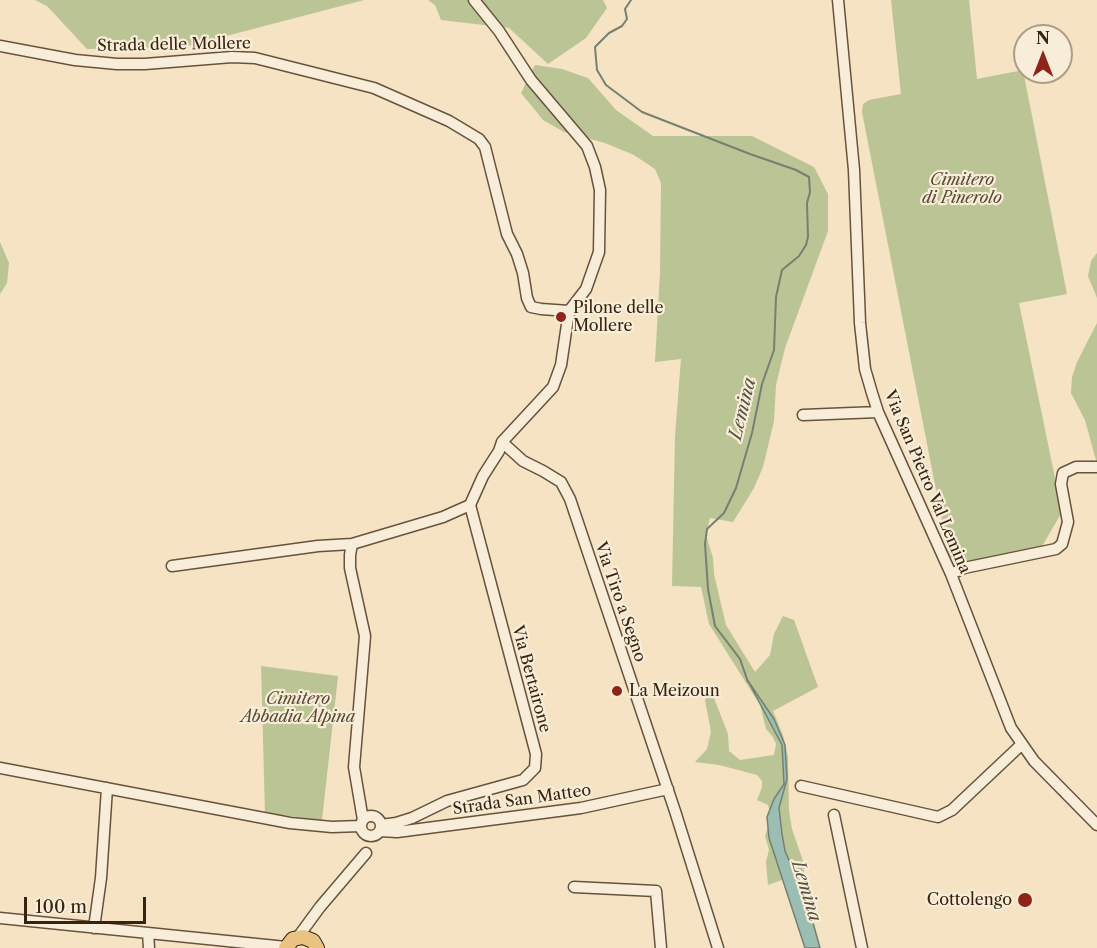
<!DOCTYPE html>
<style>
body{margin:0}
#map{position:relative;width:1097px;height:948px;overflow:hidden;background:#f5e3c3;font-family:"Libre Caslon Text",serif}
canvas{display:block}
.north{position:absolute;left:1013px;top:24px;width:60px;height:60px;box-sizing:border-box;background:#f8edd8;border:2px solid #ac9c88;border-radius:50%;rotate:0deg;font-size:16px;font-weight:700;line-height:24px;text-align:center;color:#392210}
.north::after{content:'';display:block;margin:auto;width:21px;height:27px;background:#8f2418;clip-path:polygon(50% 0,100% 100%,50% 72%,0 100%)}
.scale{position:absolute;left:24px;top:897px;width:122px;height:27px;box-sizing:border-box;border:3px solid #392210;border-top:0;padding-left:8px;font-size:18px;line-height:21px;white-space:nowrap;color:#392210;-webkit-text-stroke:4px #f8edd8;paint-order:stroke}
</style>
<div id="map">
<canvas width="1097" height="948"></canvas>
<div class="north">N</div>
<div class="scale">100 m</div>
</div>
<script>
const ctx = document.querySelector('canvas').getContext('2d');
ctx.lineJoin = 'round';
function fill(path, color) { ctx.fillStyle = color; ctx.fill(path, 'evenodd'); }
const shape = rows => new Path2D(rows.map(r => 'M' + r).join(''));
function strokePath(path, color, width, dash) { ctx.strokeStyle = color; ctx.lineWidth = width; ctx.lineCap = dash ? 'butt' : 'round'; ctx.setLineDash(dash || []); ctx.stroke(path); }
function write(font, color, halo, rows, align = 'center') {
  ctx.font = font + ' "Libre Caslon Text",serif'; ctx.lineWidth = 4.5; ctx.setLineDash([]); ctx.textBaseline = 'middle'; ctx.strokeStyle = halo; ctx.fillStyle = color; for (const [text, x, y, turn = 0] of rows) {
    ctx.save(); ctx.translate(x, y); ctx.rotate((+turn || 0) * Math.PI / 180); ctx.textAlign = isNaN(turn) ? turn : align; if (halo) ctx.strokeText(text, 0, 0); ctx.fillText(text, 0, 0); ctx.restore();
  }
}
fill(shape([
 [35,0,364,0,184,47,87,49,47,6],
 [428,0,603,0,607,8,586,38,548,64,509,28,441,20,435,5],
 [891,0,969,0,977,79,1023,70,1067,294,1019,303,1062,512,1041,548,957,563,949,556,862,112,863,104,869,100,901,94],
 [535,65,562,69,588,78,616,110,653,136,752,136,814,167,828,194,828,231,785,348,776,385,774,421,763,467,754,488,733,522,710,518,706,535,713,558,714,574,726,625,755,672,770,655,774,634,783,616,794,620,818,687,773,711,783,735,788,757,789,811,792,829,803,861,804,872,768,885,766,862,769,850,765,836,771,817,768,805,757,800,762,787,762,781,757,775,719,765,695,762,707,749,711,732,705,700,707,695,712,693,728,734,729,751,740,760,774,755,776,744,773,737,766,729,760,705,709,624,701,587,672,586,675,436,681,359,655,362,660,273,661,183,655,169,634,155,605,143,564,132,543,120,521,93],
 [0,242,9,263,7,283,0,294],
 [1097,253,1097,298,1088,276,1091,261],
 [1097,323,1097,464,1085,420,1071,393,1072,377,1077,362],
 [261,666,338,676,322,820,265,813]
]), '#bbc494');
const water = shape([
 [748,681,774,719,785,745,787,779,779,808,782,834,785,851,807,901,820,948,805,948,769,838,767,817,774,799,784,784,782,745,748,681]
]);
fill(water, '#9cbeb2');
strokePath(water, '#748071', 1.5);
strokePath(shape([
 [631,0,625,9,627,19,622,26,609,33,595,47,597,70,606,85,642,112,750,154,796,170,809,177,810,192,807,203,808,237,806,245,799,256,782,270,776,297,774,350,762,384,752,433,736,488,724,513,707,529,705,544,708,589,715,626,740,659,748,682]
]), '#748071', 2);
const minor = shape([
 [474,0,499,31,531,80,587,146,595,167,600,190,599,252,586,289,569,311],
 [838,0,854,170,860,323,865,369,872,393,878,412,951,574,1011,728,1034,761,1097,825],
 [0,46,75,60,117,64,145,64,232,57,255,58,374,88,449,121,479,139,485,147,507,234,517,254,523,273,527,298,531,307,541,309,569,311],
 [569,311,561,365,553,387,502,442,523,461,543,471,561,482,570,499,675,811,718,948],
 [803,415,878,412],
 [172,566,318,546,352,544],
 [951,574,964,568,1056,549,1062,544,1068,522,1061,484,1063,473,1076,467,1097,467],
 [0,768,290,823,332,827,360,826],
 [801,786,938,817,952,810,1021,745],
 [834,815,862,948],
 '361 826a10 10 0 1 1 20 0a10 10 0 1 1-20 0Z',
 [363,820,354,767,365,636,350,568,350,555,352,544,443,517,470,505],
 [381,825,396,823,412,818,447,801,523,780,535,768,536,754,470,505,483,476,499,451,502,442],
 [380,831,397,832,581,808,668,789],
 [574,887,656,891,661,948],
 [0,918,286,947],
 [94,928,101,878,107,788],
 [148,933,149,948],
 [298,937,320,907,366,853]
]);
const major = shape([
 [286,948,293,939,303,937,313,941,317,948]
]);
strokePath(minor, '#68523d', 13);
strokePath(major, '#392210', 16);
strokePath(minor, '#f8edd8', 10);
strokePath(major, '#eac282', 14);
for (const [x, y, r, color] of [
 [561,317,6,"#8f2418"],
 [617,691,6,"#8f2418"],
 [1025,900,8,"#8f2418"]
]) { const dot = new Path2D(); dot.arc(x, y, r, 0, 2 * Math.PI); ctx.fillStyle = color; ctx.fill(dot); strokePath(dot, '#f8edd8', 2); }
write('16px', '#392210', '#f8edd8', [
 ["Strada delle Mollere",174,45,-1],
 ["Via San Pietro Val Lemina",927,482,67],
 ["Via Tiro a Segno",620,602,71],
 ["Via Bertairone",531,679,75],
 ["Strada San Matteo",522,800,-8]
]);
write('italic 16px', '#5a4a31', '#f8edd8', [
 ["Cimitero",962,180],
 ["di Pinerolo",962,198],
 ["Cimitero",298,699],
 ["Abbadia Alpina",298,717]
]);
write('16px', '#392210', '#f8edd8', [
 ["Pilone delle",573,308],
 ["Mollere",573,326],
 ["La Meizoun",629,691],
 ["Cottolengo",1012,900,"right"]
], 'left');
write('italic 18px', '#575141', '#f8edd8', [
 ["Lemina",743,409,-76],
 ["Lemina",806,891,73]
]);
</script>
